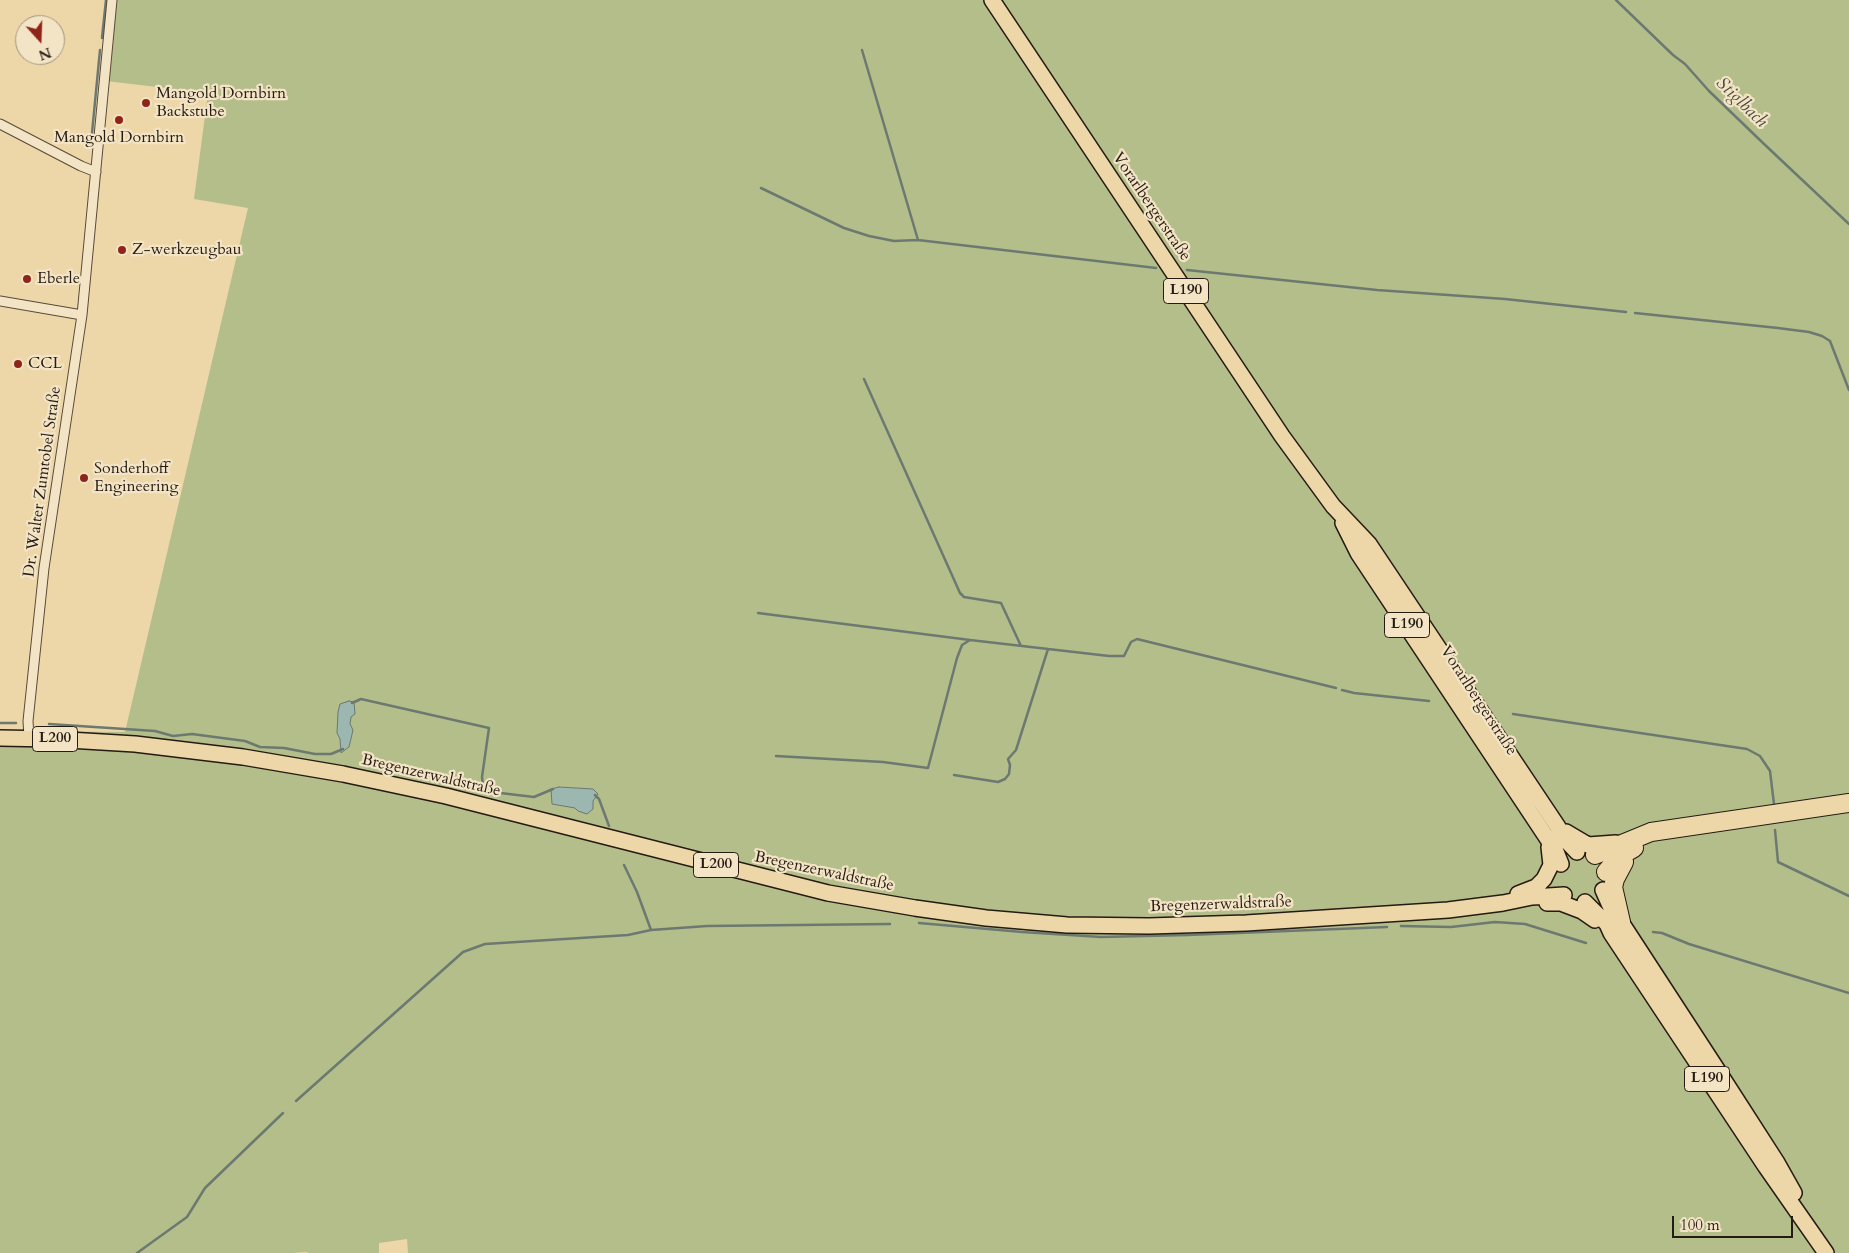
<!DOCTYPE html>
<meta charset="utf-8">
<style>
body{margin:0}
#map{position:relative;width:1849px;height:1253px;overflow:hidden;background:#edd6a8;font-family:Cardo,serif}
canvas{display:block}
.north{position:absolute;left:15px;top:15px;width:50px;height:50px;box-sizing:border-box;background:#f3e4c6;border:1px solid #a1947e;border-radius:50%;rotate:160deg;font-size:14px;font-weight:700;line-height:20px;text-align:center;color:#251b12}
.north::after{content:'';display:block;margin:auto;width:18px;height:22px;background:#8f2418;clip-path:polygon(50% 0,100% 100%,50% 72%,0 100%)}
.scale{position:absolute;left:1672px;top:1216px;width:121px;height:22px;box-sizing:border-box;border:2px solid #251b12;border-top:0;padding-left:6px;font-size:15px;line-height:18px;white-space:nowrap;color:#251b12;-webkit-text-stroke:4px #f3e4c6;paint-order:stroke}
</style>
<div id="map">
<canvas width="1849" height="1253"></canvas>
<div class="north">N</div>
<div class="scale">100 m</div>
</div>
<script>
const ctx = document.querySelector('canvas').getContext('2d');
ctx.lineJoin = 'round';
function fill(path, color) { ctx.fillStyle = color; ctx.fill(path, 'evenodd'); }
const shape = rows => new Path2D(rows.map(r => 'M' + r).join(''));
function strokePath(path, color, width, dash) { ctx.strokeStyle = color; ctx.lineWidth = width; ctx.lineCap = dash ? 'butt' : 'round'; ctx.setLineDash(dash || []); ctx.stroke(path); }
function write(font, color, halo, rows, align = 'center') {
  ctx.font = font + ' Cardo,serif'; ctx.lineWidth = 4.5; ctx.setLineDash([]); ctx.textBaseline = 'middle'; ctx.strokeStyle = halo; ctx.fillStyle = color; for (const [text, x, y, turn = 0] of rows) {
    ctx.save(); ctx.translate(x, y); ctx.rotate((+turn || 0) * Math.PI / 180); ctx.textAlign = isNaN(turn) ? turn : align; if (halo) ctx.strokeText(text, 0, 0); ctx.fillText(text, 0, 0); ctx.restore();
  }
}
fill(shape([
 [114,0,1849,0,1849,1253,408,1253,407,1239,379,1243,379,1253,308,1253,307,1252,293,1253,0,1253,0,731,125,732,248,208,194,199,208,93,106,81]
]), '#b4be8a');
const water = shape([
 [349,701,354,702,355,714,351,717,350,724,353,730,349,747,341,753,340,739,337,733,338,712,340,704,349,701],
 [559,787,593,789,598,794,593,801,593,809,587,814,578,811,575,808,552,804,551,789,559,787]
]);
fill(water, '#9bb7b0');
strokePath(water, '#6c7971', 1);
strokePath(shape([
 [1616,0,1673,55,1685,64,1709,91,1763,143,1849,224],
 [102,38,106,0],
 [862,50,918,240,1156,268],
 [92,133,100,50],
 [761,188,844,228,869,236,894,241,918,240],
 [1187,270,1377,290,1505,299,1626,312],
 [1635,313,1778,328,1809,332,1822,336,1830,341,1849,390],
 [864,379,960,593,964,597,1001,603,1021,646],
 [758,613,970,640],
 [1342,690,1354,693,1429,701],
 [352,703,361,699,489,728,482,777,483,786,492,792,534,797,553,789],
 [1513,714,1747,749,1760,756,1770,771,1774,804],
 [0,723,16,723],
 [49,724,155,731,173,736,192,734,245,741,260,747,284,748,315,754,331,754,343,749],
 [776,756,883,762,928,768,957,658,962,645,970,640,1109,656,1124,656,1131,642,1137,639,1336,688],
 [954,775,998,782,1005,779,1009,774,1010,765,1008,759,1016,750,1048,649],
 [595,795,599,799,609,826],
 [1775,830,1778,862,1849,896],
 [624,865,637,892,651,930,707,926,890,924],
 [919,923,1022,932,1101,937,1188,935,1387,927],
 [1401,926,1451,927,1495,922,1525,924,1586,943],
 [1653,932,1662,933,1689,944,1849,993],
 [296,1101,463,952,485,944,628,935,651,930],
 [137,1253,187,1217,205,1188,283,1113]
]), '#6c7971', 2.5);
const street = shape([
 [0,124,81,166,96,172],
 [0,301,82,315],
 [29,737,28,721,44,568,82,315,112,0]
]);
const primary = shape([
 [992,0,1282,436,1333,506,1369,544,1558,827,1560,834,1577,852],
 [1343,523,1358,553,1549,841,1553,844,1561,864],
 [0,738,52,739,135,744,243,757,343,774,446,796,828,893,915,908,986,918,1067,925,1149,926,1246,923,1448,910,1503,903,1532,897,1564,895],
 [1566,832,1588,845,1616,843],
 [1603,890,1615,917,1621,922,1720,1074,1776,1161,1794,1193],
 [1518,894,1536,887,1544,879,1551,865,1549,847],
 [1585,902,1607,924,1611,933,1766,1167,1826,1253],
 [1547,903,1561,903,1582,911,1595,920]
]);
const highway = shape([
 [1595,855,1651,832,1849,803],
 [1606,872,1620,856,1634,848],
 [1621,922,1613,887,1615,879,1624,862]
]);
strokePath(street, '#574a38', 11);
strokePath(primary, '#251b12', 18);
strokePath(highway, '#251b12', 20);
strokePath(street, '#f3e4c6', 9);
strokePath(primary, '#edd6a8', 15);
strokePath(highway, '#edd6a8', 18);
for (const [x, y, r, color] of [
 [146,103,5,"#8f2418"],
 [119,120,5,"#8f2418"],
 [122,250,5,"#8f2418"],
 [27,279,5,"#8f2418"],
 [18,364,5,"#8f2418"],
 [84,478,5,"#8f2418"]
]) { const dot = new Path2D(); dot.arc(x, y, r, 0, 2 * Math.PI); ctx.fillStyle = color; ctx.fill(dot); strokePath(dot, '#f3e4c6', 2); }
for (const [x, y, w] of [
 [1186,291,45],
 [1407,625,45],
 [55,739,45],
 [716,865,45],
 [1707,1079,45]
]) { const box = new Path2D(); box.roundRect(x - w / 2, y - 12.5, w, 25, 4); ctx.fillStyle = '#f3e4c6'; ctx.fill(box); strokePath(box, '#251b12', 1); }
write('bold 15px', '#251b12', null, [
 ["L190",1186,291],
 ["L190",1407,625],
 ["L200",55,739],
 ["L200",716,865],
 ["L190",1707,1079]
]);
write('16px', '#251b12', '#f3e4c6', [
 ["Mangold Dornbirn",156,94],
 ["Backstube",156,112],
 ["Mangold Dornbirn",119,138,"center"],
 ["Z-werkzeugbau",132,250],
 ["Eberle",37,279],
 ["CCL",28,364],
 ["Sonderhoff",94,469],
 ["Engineering",94,487]
], 'left');
write('16px', '#251b12', '#f3e4c6', [
 ["Vorarlbergerstraße",1151,207,56],
 ["Dr. Walter Zumtobel Straße",43,482,-82],
 ["Vorarlbergerstraße",1478,701,57],
 ["Bregenzerwaldstraße",431,776,13],
 ["Bregenzerwaldstraße",824,872,12],
 ["Bregenzerwaldstraße",1221,905,-2]
]);
write('italic 18px', '#484a41', '#f3e4c6', [
 ["Stiglbach",1741,103,44]
]);
</script>
